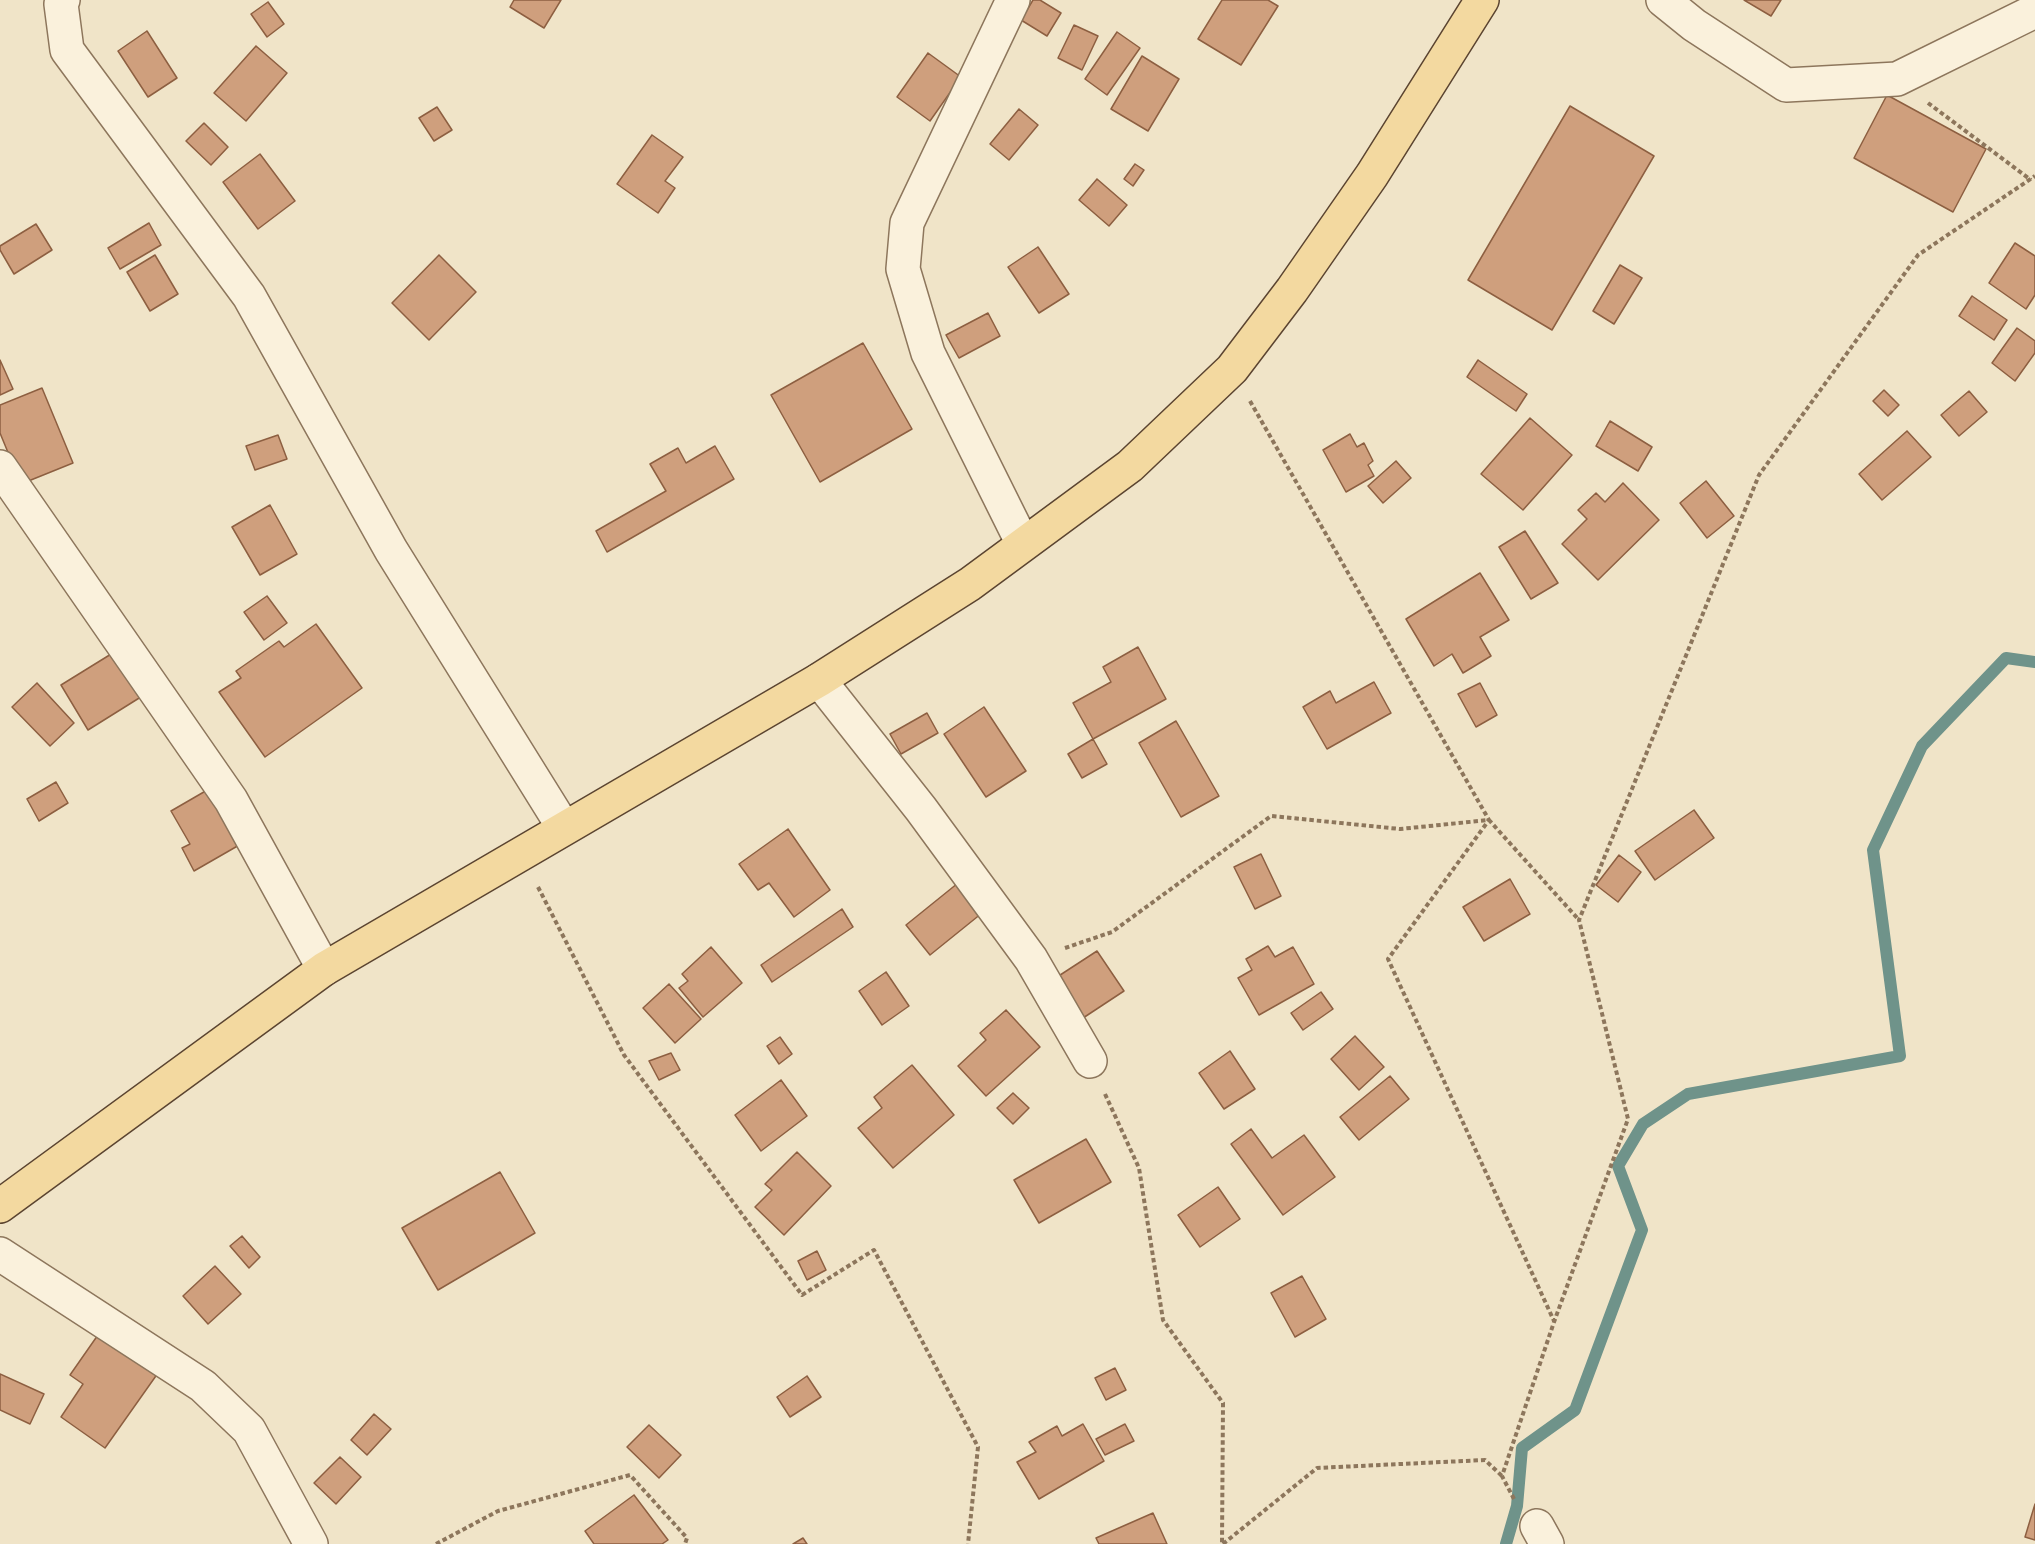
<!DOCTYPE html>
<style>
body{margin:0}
canvas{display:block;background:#f0e4c8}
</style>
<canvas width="2035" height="1544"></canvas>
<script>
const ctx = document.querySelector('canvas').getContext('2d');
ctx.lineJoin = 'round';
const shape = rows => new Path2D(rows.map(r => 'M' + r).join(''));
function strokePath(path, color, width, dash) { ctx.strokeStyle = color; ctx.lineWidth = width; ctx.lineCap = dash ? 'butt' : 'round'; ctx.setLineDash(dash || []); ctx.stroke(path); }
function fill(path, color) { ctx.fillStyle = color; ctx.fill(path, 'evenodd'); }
strokePath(shape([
 [1506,1544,1517,1506,1522,1448,1575,1410,1642,1230,1618,1166,1643,1124,1688,1094,1900,1056,1873,850,1922,746,2006,658,2035,662]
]), '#6f938a', 12);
const building = shape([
 [514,0,561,0,544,28,510,7,514,0],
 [1033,0,1040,0,1061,13,1047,36,1021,20,1033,0],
 [1222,0,1268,0,1278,6,1241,65,1198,39,1222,0],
 [1744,0,1781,0,1771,16,1744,0],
 [268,2,284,24,267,37,251,14,268,2],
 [1074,25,1098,36,1082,70,1058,58,1074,25],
 [147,31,177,78,148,97,118,51,147,31],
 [1117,32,1140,48,1107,95,1085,79,1117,32],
 [256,46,287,73,246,121,214,93,256,46],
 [928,53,961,77,930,121,897,97,928,53],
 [1142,56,1179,79,1148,131,1111,109,1142,56],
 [1887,95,1986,149,1953,212,1854,158,1887,95],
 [1570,106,1654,156,1552,330,1468,280,1570,106],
 [437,107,452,130,434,141,419,118,437,107],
 [1019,109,1038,125,1009,160,990,144,1019,109],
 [204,123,228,147,211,165,186,141,204,123],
 [652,135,683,157,665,181,675,188,658,213,617,184,652,135],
 [260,154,295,201,258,229,223,182,260,154],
 [1135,164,1144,170,1133,186,1124,179,1135,164],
 [1097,179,1127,205,1109,226,1079,200,1097,179],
 [149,223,161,245,120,269,108,248,149,223],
 [36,224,52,250,14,274,0,250,0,246,36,224],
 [2015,243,2035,256,2035,295,2026,309,1989,283,2015,243],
 [1038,247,1069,294,1039,313,1008,267,1038,247],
 [155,255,178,294,150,311,127,272,155,255],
 [439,255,476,292,429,340,392,303,439,255],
 [1620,265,1642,278,1614,324,1593,311,1620,265],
 [1972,296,2007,320,1994,340,1959,316,1972,296],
 [988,313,1000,336,959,358,946,335,988,313],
 [2017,328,2035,341,2035,353,2015,381,1992,363,2017,328],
 [863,343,912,429,820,482,771,395,863,343],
 [0,360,13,389,0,395,0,360],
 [1478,360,1527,394,1516,411,1467,377,1478,360],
 [42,388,73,463,21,484,0,433,0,405,42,388],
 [1884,390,1899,405,1888,416,1873,401,1884,390],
 [1969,391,1987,412,1959,436,1941,415,1969,391],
 [1530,418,1572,455,1523,510,1481,474,1530,418],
 [1610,421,1652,447,1638,471,1596,446,1610,421],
 [1907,431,1931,457,1882,500,1859,474,1907,431],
 [1350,434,1357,447,1364,443,1373,461,1368,465,1374,476,1346,492,1323,450,1350,434],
 [278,435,287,459,255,470,246,446,278,435],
 [715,446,734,479,607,552,596,531,666,491,650,464,678,448,686,463,715,446],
 [1396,461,1411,478,1383,503,1368,486,1396,461],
 [1706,481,1734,516,1707,538,1680,503,1706,481],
 [1623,483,1659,520,1598,580,1562,544,1587,519,1578,510,1596,493,1605,502,1623,483],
 [270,505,297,554,260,575,232,527,270,505],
 [1525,531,1558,583,1531,599,1499,547,1525,531],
 [1480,573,1509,620,1480,637,1491,656,1463,673,1452,654,1434,666,1406,619,1480,573],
 [267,596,287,623,264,640,244,612,267,596],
 [316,624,362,688,265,757,219,692,241,678,236,671,279,641,284,647,316,624],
 [1138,647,1166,699,1093,739,1073,703,1111,682,1103,667,1138,647],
 [116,651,144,695,88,730,61,685,116,651],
 [1374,682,1391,713,1327,749,1303,707,1330,691,1336,703,1374,682],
 [37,683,74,723,50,746,12,707,37,683],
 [1480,683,1497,715,1476,727,1458,694,1480,683],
 [984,707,1026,771,986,797,944,734,984,707],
 [927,713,938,733,901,754,890,734,927,713],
 [1176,721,1219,796,1181,817,1139,743,1176,721],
 [1093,739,1107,764,1082,778,1068,754,1093,739],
 [56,782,68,803,39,821,27,799,56,782],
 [209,789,241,844,194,871,182,848,190,844,171,811,209,789],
 [1694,810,1714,838,1655,880,1635,851,1694,810],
 [788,829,830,890,794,917,769,883,758,890,739,864,788,829],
 [1261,854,1281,896,1255,909,1234,867,1261,854],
 [1619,855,1641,872,1618,902,1596,885,1619,855],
 [963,879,987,909,930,955,906,925,963,879],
 [1510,879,1530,914,1484,941,1463,907,1510,879],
 [842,909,853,927,772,982,761,965,842,909],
 [1268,946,1275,957,1293,947,1314,984,1259,1015,1238,978,1252,970,1246,959,1268,946],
 [711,947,742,983,703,1017,679,988,688,981,682,974,711,947],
 [1097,951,1124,991,1080,1020,1054,979,1097,951],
 [886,972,909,1006,882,1025,859,991,886,972],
 [669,984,701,1019,675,1043,643,1008,669,984],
 [1321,992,1333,1009,1303,1030,1291,1013,1321,992],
 [1006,1010,1040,1047,986,1096,958,1066,986,1040,980,1033,1006,1010],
 [1355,1036,1384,1067,1359,1090,1331,1059,1355,1036],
 [780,1037,792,1054,779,1064,767,1046,780,1037],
 [1230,1051,1255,1089,1224,1109,1199,1073,1230,1051],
 [671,1053,680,1070,659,1080,649,1061,671,1053],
 [912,1065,954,1115,893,1168,858,1128,882,1108,874,1097,912,1065],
 [1390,1076,1409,1099,1359,1140,1340,1117,1390,1076],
 [781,1080,807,1116,761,1151,735,1115,781,1080],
 [1013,1093,1029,1108,1013,1124,997,1108,1013,1093],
 [1251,1129,1272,1158,1304,1135,1335,1177,1283,1215,1231,1144,1251,1129],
 [1086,1139,1111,1182,1039,1223,1014,1180,1086,1139],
 [797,1152,831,1186,784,1235,755,1207,772,1190,765,1184,797,1152],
 [500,1172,535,1233,438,1290,402,1228,500,1172],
 [1218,1187,1240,1219,1200,1247,1178,1215,1218,1187],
 [242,1236,260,1257,249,1268,230,1246,242,1236],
 [817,1251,826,1270,807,1280,798,1261,817,1251],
 [215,1266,241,1294,208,1324,183,1296,215,1266],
 [1302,1276,1326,1319,1295,1337,1271,1293,1302,1276],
 [100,1332,158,1373,105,1448,61,1417,83,1384,70,1375,100,1332],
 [1115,1368,1126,1390,1106,1400,1095,1378,1115,1368],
 [0,1374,44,1394,30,1424,0,1410,0,1374],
 [807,1376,821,1397,790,1417,777,1397,807,1376],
 [374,1414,391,1429,367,1455,351,1440,374,1414],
 [1083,1424,1104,1461,1039,1499,1017,1462,1036,1452,1029,1442,1057,1426,1062,1436,1083,1424],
 [1125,1424,1134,1441,1105,1455,1096,1439,1125,1424],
 [649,1425,681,1455,659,1478,627,1447,649,1425],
 [340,1457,361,1477,336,1504,314,1483,340,1457],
 [634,1495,668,1540,662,1544,594,1544,585,1531,634,1495],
 [2035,1504,2035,1540,2025,1537,2035,1504],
 [1153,1513,1167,1544,1099,1544,1096,1538,1153,1513],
 [803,1538,807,1544,793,1544,803,1538]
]);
fill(building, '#cf9f7d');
strokePath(building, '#8d5f41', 1.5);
const minor = shape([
 [63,0,61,4,67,50,249,296,391,550,564,828],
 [1013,0,907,223,903,269,928,353,1023,544],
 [1663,0,1694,25,1786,85,1897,79,2035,11],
 [0,467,231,800,324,969],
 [819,680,921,809,1031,959,1090,1061],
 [0,1254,203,1386,249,1430,311,1544],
 [1537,1526,1547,1544]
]);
const major = shape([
 [0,1206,324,969,819,680,970,584,1130,466,1232,369,1292,290,1372,175,1482,0]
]);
strokePath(minor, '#8d765c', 36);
strokePath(major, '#5b4430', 36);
strokePath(shape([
 [1928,103,2031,180],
 [1250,401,1489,820,1388,959,1554,1321],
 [538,887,624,1055,802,1295,874,1250,978,1447,968,1544],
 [1065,948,1112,932,1271,816,1400,829,1489,820,1579,920],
 [1105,1094,1139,1168,1163,1320,1223,1403,1222,1544],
 [1514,1499,1502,1476,1554,1322,1628,1119,1579,920,1759,475,1918,255,2035,176],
 [436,1544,498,1511,630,1475,687,1538,685,1544],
 [1223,1544,1317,1468,1485,1460,1502,1476]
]), '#8d765c', 4, [4.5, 3]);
strokePath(minor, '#faf1dc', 33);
strokePath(major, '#f3d9a0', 33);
</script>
